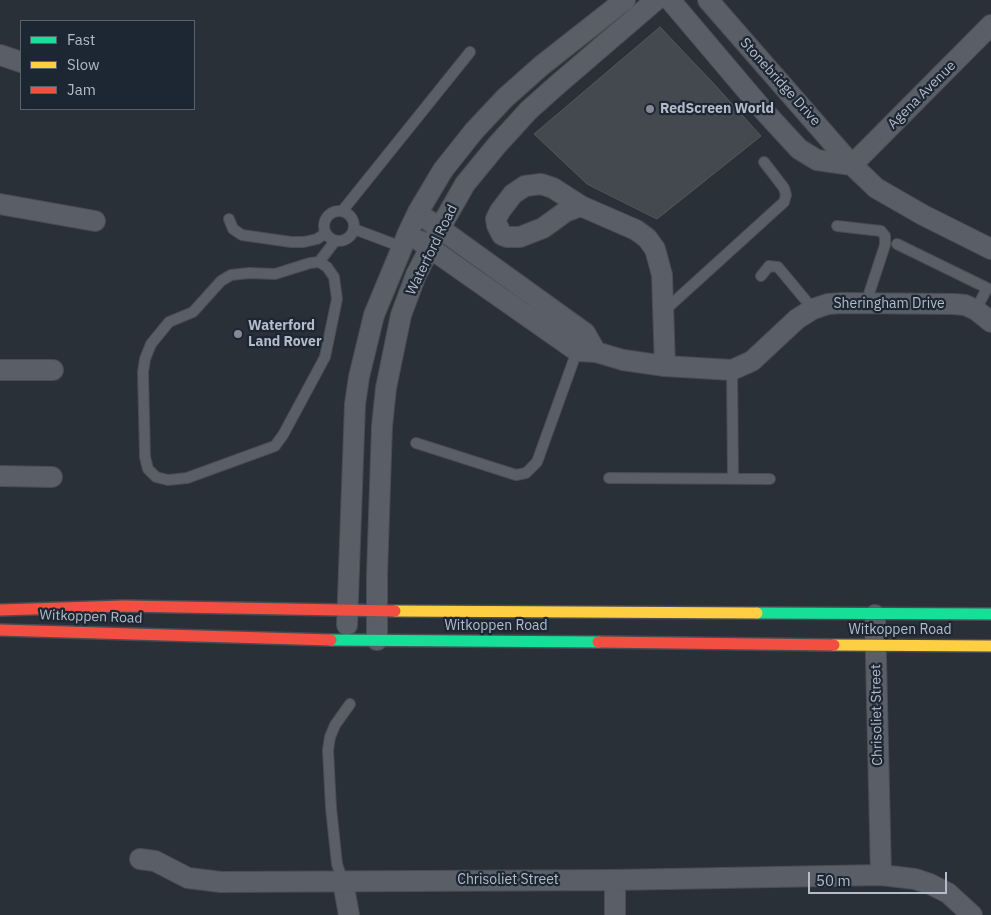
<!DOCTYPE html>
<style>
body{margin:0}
#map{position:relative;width:991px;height:915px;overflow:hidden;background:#2a3038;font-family:"IBM Plex Sans",sans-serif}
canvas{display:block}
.legend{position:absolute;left:20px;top:20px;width:175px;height:90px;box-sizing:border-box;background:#1d2633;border:1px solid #59626f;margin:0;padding:6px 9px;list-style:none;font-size:15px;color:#b4bcc9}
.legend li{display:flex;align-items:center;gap:10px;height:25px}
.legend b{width:25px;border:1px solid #59626f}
.scale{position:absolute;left:808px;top:872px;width:139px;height:22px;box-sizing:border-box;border:2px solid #b4bcc9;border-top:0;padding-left:6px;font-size:15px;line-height:18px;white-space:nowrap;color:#b4bcc9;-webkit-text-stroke:4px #1d2633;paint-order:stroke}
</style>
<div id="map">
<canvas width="991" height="915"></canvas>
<ul class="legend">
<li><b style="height:6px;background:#16e098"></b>Fast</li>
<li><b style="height:6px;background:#ffcf43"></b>Slow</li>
<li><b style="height:6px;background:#f24e42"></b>Jam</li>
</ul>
<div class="scale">50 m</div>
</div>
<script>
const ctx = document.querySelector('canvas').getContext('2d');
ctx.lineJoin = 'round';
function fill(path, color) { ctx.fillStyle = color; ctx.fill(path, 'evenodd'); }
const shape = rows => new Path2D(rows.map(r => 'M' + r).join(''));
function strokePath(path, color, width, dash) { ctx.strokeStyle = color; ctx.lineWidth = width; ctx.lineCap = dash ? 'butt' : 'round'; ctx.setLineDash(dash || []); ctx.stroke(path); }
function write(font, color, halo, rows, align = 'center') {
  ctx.font = font + ' "IBM Plex Sans",sans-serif'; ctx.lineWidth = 4.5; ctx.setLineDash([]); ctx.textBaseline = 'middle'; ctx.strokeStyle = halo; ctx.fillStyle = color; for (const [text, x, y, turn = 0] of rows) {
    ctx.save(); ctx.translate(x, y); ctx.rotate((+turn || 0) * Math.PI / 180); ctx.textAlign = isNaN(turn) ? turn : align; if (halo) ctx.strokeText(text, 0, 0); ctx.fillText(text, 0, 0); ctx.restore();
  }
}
const building = shape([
 [660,27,714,84,761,136,657,219,587,184,534,134,660,27]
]);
fill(building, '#444950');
strokePath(building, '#52575f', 1);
const lane = shape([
 [343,210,470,52],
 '324 226a15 15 0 1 1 30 0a15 15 0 1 1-30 0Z',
 [229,219,233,229,242,235,291,242,304,242,317,239,326,233],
 [837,226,881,231,885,236,885,245,866,303],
 [354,229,402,247],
 [897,244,987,288,976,310],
 [319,262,327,267,334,277,337,299,325,357,283,435,275,446,187,478,168,480,156,477,148,469,145,457,143,372,145,359,151,344,169,322,193,312,221,281,231,275,249,273,275,274,310,263,319,262,335,241],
 [761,276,769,266,778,267,813,309],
 [664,311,784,202,786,195,784,188,764,162],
 [732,370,733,478],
 [416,443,516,475,526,473,537,462,577,351],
 [609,478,770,479],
 [343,882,337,864,331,808,328,750,330,737,335,725,350,704]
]);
const street = shape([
 [670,0,764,111,799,149,817,160,852,165],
 [708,0,852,165,876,188,923,215,991,249],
 [0,55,21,62],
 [852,165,991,25],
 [0,204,95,221],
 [581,206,565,212,543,228,520,237,507,237,502,235,497,225,496,219,500,211,513,194,525,186,541,184,553,188,581,206,636,230,647,238,655,249,662,275,665,366],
 [428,220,585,333,596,352],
 [420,241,577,351,596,352,623,360,665,366,732,370,752,361,797,319,813,309,828,304,842,303,954,304,965,305,976,310,991,322],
 [0,370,53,370],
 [0,476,52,477],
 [875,615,881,875],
 [347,625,355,404,359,377,374,315,408,233,418,212,443,170,474,131,505,98,541,66,625,0],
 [377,640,377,575,382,426,386,388,401,315,416,275,440,228,465,184,497,145,529,110,557,85,656,0],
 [140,859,155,861,188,878,221,882,615,880,881,875,915,879,930,884,948,893,972,915],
 [615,880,615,915],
 [343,882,349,915]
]);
const fast = shape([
 [757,613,991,614],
 [331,640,598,642]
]);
const slow = shape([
 [395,611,757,613],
 [834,645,991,646]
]);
const jam = shape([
 [0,610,124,606,395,611],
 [0,630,331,640],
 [598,642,834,645]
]);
strokePath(lane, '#484c53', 12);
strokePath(street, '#484c53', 22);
strokePath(fast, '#484c53', 14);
strokePath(slow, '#484c53', 14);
strokePath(jam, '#484c53', 14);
strokePath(lane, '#5a5e66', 10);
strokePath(street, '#5a5e66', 20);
strokePath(fast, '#16e098', 11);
strokePath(slow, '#ffcf43', 11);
strokePath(jam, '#f24e42', 11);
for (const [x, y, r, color] of [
 [650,109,5,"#848b96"],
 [238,334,5,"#848b96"]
]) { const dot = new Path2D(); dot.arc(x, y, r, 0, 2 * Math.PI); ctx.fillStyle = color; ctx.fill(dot); strokePath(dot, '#1d2633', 2); }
write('14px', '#b4bcc9', '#1d2633', [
 ["Stonebridge Drive",780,82,48],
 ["Agena Avenue",922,95,-45],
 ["Waterford Road",432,250,-64],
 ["Sheringham Drive",889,304],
 ["Witkoppen Road",91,617,2],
 ["Witkoppen Road",496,626],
 ["Witkoppen Road",900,630],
 ["Chrisoliet Street",877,715,-91],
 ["Chrisoliet Street",508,880]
]);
write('bold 14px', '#b4bcc9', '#1d2633', [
 ["RedScreen World",660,109],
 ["Waterford",248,326],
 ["Land Rover",248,342]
], 'left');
</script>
